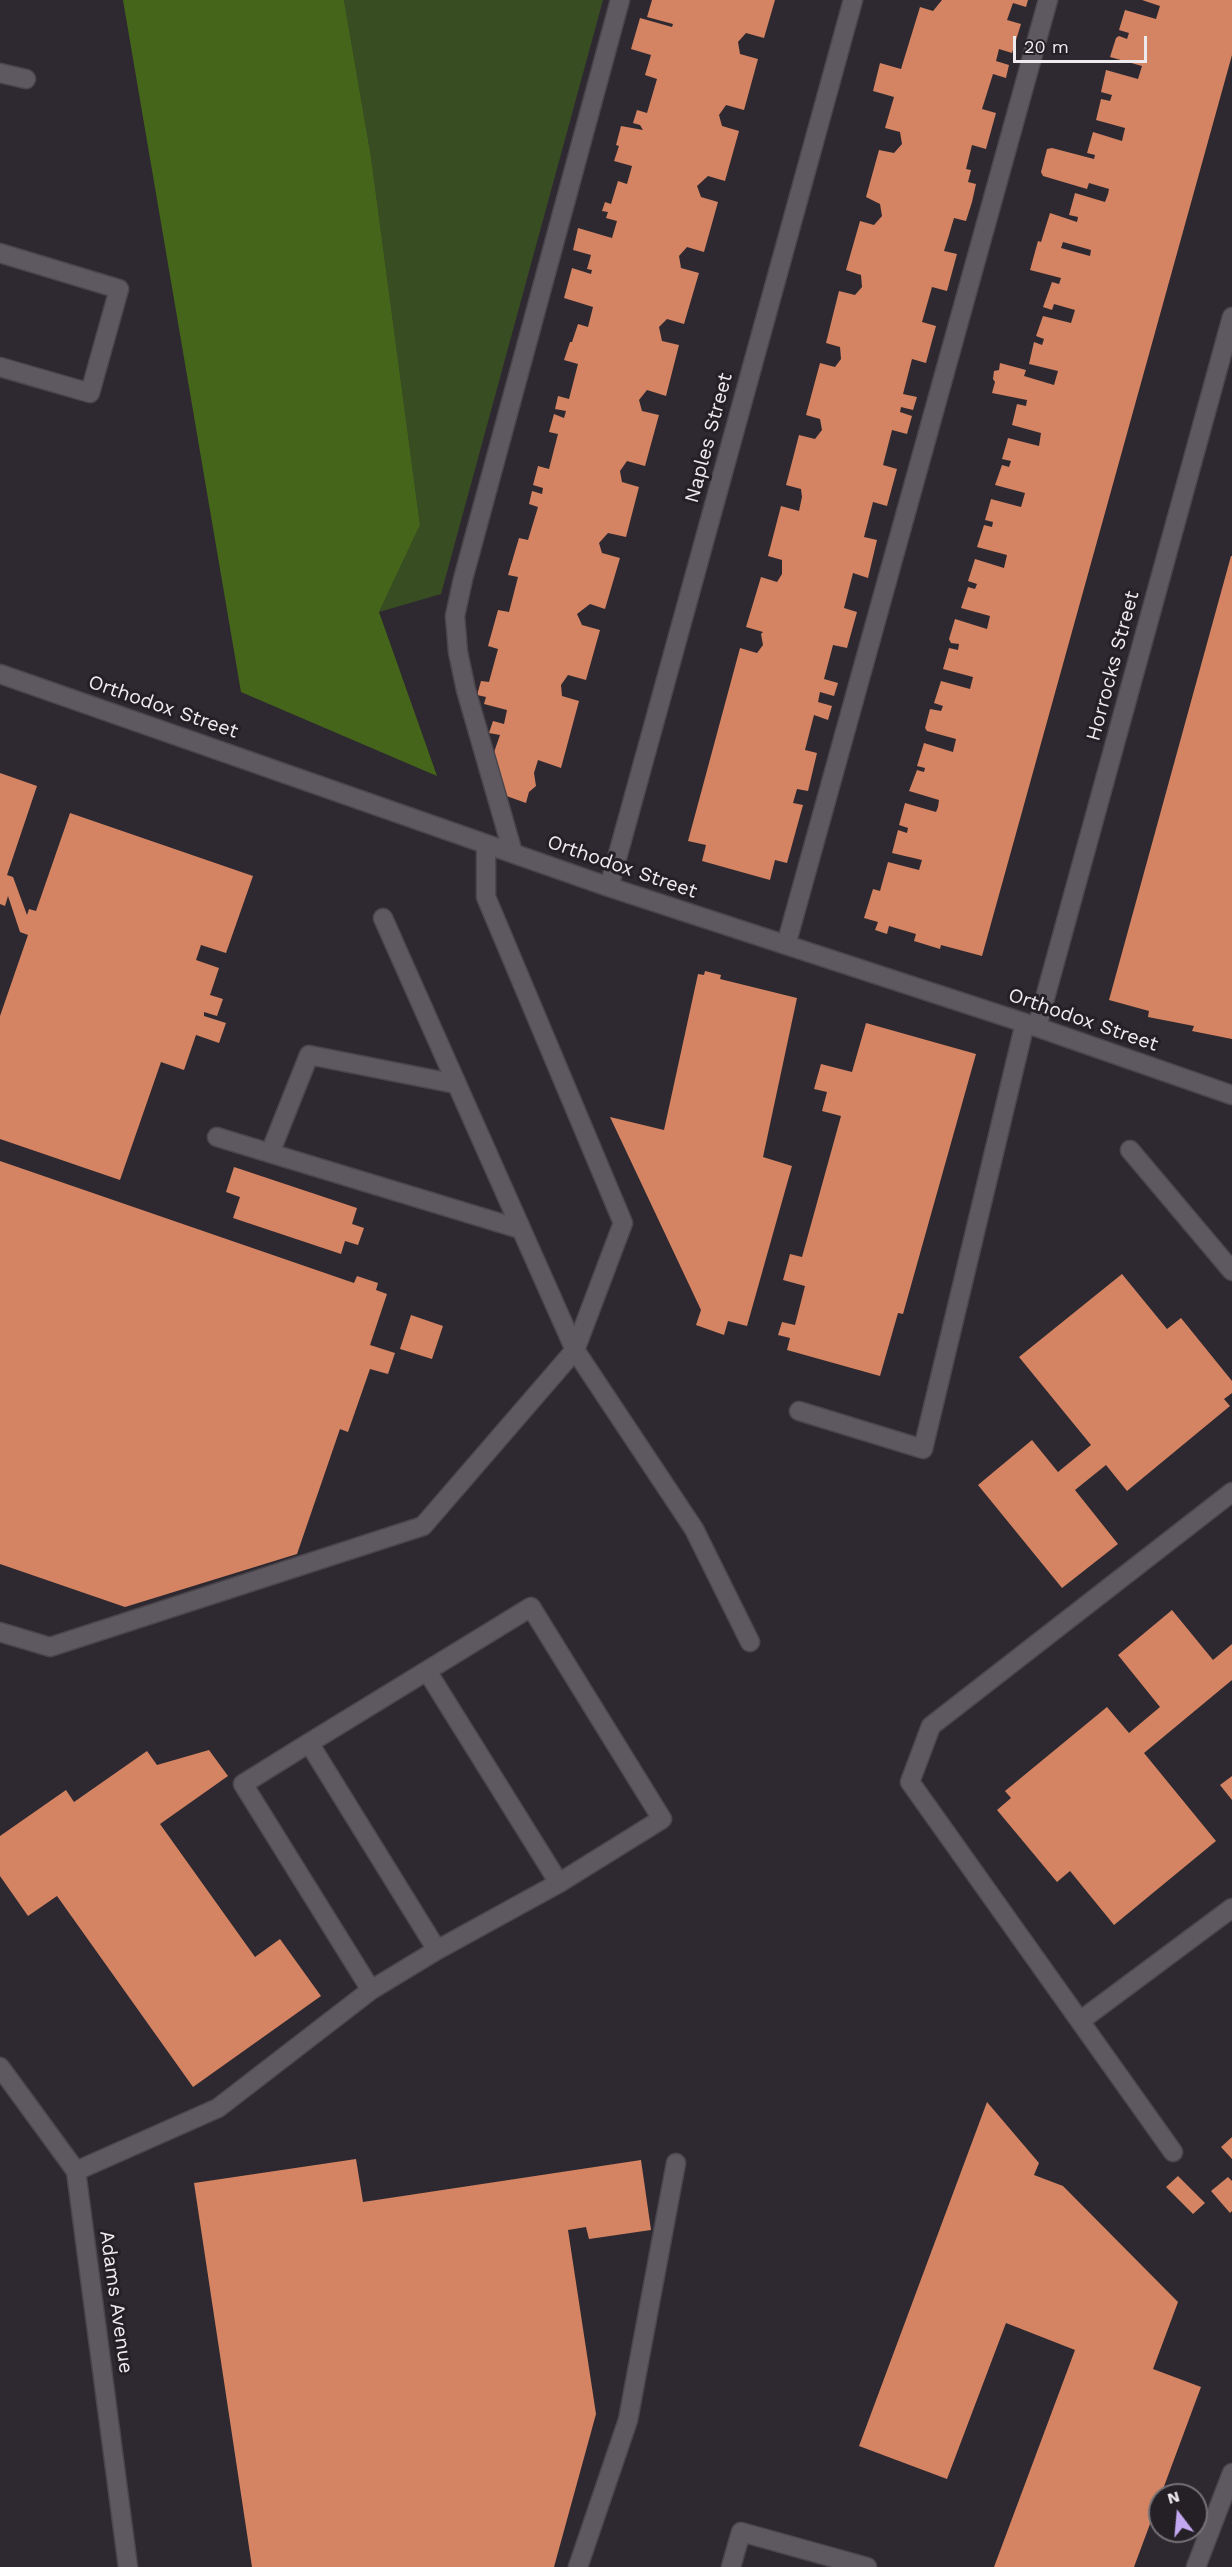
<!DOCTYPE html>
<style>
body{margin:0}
#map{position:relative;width:1232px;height:2567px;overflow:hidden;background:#2e2930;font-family:"Work Sans",sans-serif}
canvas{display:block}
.north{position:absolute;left:1148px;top:2483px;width:60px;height:60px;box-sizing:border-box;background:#242026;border:2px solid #757176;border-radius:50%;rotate:344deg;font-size:16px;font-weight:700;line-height:24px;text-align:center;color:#eeebef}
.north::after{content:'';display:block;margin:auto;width:21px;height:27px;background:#c4a7f1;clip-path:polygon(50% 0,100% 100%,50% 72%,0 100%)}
.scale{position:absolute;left:1013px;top:36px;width:134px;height:27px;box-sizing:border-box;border:3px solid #eeebef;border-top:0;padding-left:8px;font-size:18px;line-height:21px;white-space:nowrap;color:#eeebef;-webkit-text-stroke:4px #242026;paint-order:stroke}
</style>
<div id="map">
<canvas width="1232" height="2567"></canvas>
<div class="north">N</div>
<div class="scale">20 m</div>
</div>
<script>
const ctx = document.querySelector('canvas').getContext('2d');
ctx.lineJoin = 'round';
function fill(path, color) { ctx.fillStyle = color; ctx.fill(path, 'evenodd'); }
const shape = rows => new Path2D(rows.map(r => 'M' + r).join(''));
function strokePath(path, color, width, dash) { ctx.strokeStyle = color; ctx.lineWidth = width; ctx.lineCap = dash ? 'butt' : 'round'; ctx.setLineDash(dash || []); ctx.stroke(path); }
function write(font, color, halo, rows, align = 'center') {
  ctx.font = font + ' "Work Sans",sans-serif'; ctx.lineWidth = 6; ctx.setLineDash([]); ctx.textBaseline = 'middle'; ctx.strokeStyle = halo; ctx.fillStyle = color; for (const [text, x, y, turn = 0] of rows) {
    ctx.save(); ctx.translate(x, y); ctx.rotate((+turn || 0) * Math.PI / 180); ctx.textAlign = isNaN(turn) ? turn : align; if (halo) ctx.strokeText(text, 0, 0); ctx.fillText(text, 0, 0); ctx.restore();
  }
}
fill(shape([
 [344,0,603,0,441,594,379,612,420,525,371,157]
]), '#394d23');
fill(shape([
 [123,0,344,0,371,157,420,525,379,612,437,776,241,692]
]), '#45661a');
fill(shape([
 [652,0,775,0,764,38,746,33,738,42,740,54,758,59,744,110,726,105,719,115,722,126,739,131,725,181,708,176,697,186,701,197,718,202,704,252,687,247,679,256,681,268,699,273,684,324,667,319,659,327,662,341,679,345,666,396,647,390,639,400,642,411,659,415,645,466,627,461,620,471,622,482,639,487,626,537,608,533,599,543,602,553,620,558,605,609,590,604,577,614,582,625,600,630,586,680,568,675,561,685,562,696,579,701,561,768,538,760,534,773,536,786,529,792,526,803,501,794,492,758,500,735,489,733,493,721,504,724,507,710,484,704,486,697,477,695,481,681,489,682,498,649,488,646,498,610,509,612,518,577,508,575,519,538,528,540,538,507,529,504,532,491,542,494,543,488,533,485,538,466,549,469,558,434,549,432,554,414,564,418,566,411,555,409,558,396,569,399,578,364,564,360,570,342,572,342,578,324,588,327,593,307,564,298,572,268,591,274,592,270,587,269,591,255,573,250,578,228,612,238,617,221,606,218,608,212,602,211,605,202,611,204,618,181,627,184,632,166,614,161,619,146,616,145,621,126,643,130,640,125,633,123,637,110,647,113,657,79,645,75,651,55,631,49,640,18,672,27,673,24,647,17],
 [942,0,1028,0,1026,7,1013,3,1007,20,1021,24,1012,53,999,49,996,61,1009,65,1006,78,993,74,982,109,996,113,986,149,972,145,966,169,971,170,968,182,976,184,972,202,966,221,954,218,949,235,944,251,957,254,947,291,932,287,922,322,936,326,926,363,912,359,903,394,917,397,913,410,901,407,900,412,912,416,907,434,892,430,883,465,897,469,887,506,873,502,864,537,877,540,868,578,853,573,844,608,857,612,847,648,833,645,824,679,838,683,834,696,820,692,818,702,832,706,828,720,814,715,805,750,817,753,808,791,797,789,793,803,803,805,787,863,775,860,770,880,702,861,706,845,688,841,740,648,757,653,763,645,761,634,763,632,746,627,761,577,777,582,782,574,782,560,768,556,781,506,799,511,802,497,801,489,786,485,799,435,815,439,822,430,820,419,806,415,820,363,835,367,841,359,840,347,826,343,839,291,855,295,862,287,861,275,846,270,860,221,874,225,882,216,880,204,866,197,879,150,894,153,902,144,900,132,885,128,894,97,873,91,880,63,901,69,920,7,933,11],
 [1142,0,1232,0,1232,55,982,956,941,945,940,949,914,941,916,934,889,926,887,934,875,930,878,922,864,918,873,889,880,891,888,862,919,870,922,860,892,853,898,830,907,833,908,828,899,825,905,803,936,812,938,807,939,800,909,791,917,770,924,772,925,768,917,766,924,743,953,752,956,739,927,731,925,728,930,709,941,711,943,706,934,703,941,681,970,689,973,677,943,669,949,648,958,650,959,644,951,643,949,639,955,619,987,629,990,616,961,608,968,587,975,589,977,584,968,581,975,559,1004,568,1007,555,977,547,984,525,992,527,993,522,985,520,991,499,1021,507,1025,493,995,485,1002,465,1009,467,1011,461,1002,459,1008,438,1039,446,1041,433,1012,425,1017,404,1026,406,1027,400,992,393,995,382,993,379,994,371,999,370,1000,363,1026,370,1024,376,1054,385,1058,371,1029,364,1034,342,1042,345,1044,339,1036,336,1043,316,1071,323,1075,310,1054,304,1052,310,1043,307,1052,282,1059,284,1061,278,1030,270,1038,241,1041,242,1050,213,1077,222,1078,217,1069,215,1075,193,1105,202,1108,194,1109,189,1089,183,1087,189,1043,176,1041,172,1047,149,1052,148,1094,159,1095,155,1087,153,1093,132,1122,141,1125,128,1096,120,1101,99,1110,101,1112,95,1101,92,1106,70,1138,79,1142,66,1110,57,1116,38,1119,36,1127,39,1129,33,1119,30,1125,10,1156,19,1160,6],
 [1063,242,1091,250,1090,256,1061,248],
 [1231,556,1232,556,1232,1039,1192,1031,1194,1026,1148,1017,1149,1011,1109,1000],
 [0,773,37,786,7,875,13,877,27,915,29,909,36,911,70,813,253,876,226,953,201,945,196,960,219,968,210,995,223,999,217,1016,204,1012,204,1016,226,1023,219,1043,196,1035,184,1070,161,1062,120,1180,0,1139,0,1016,28,935,20,932,8,896,5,906,0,904],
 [705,971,721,975,720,979,797,998,763,1157,792,1166,747,1326,728,1321,724,1335,696,1325,701,1310,610,1117,664,1130,698,974,704,975],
 [866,1023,976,1054,903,1314,898,1313,880,1376,787,1350,790,1338,778,1335,782,1322,795,1325,805,1286,783,1280,790,1254,802,1257,841,1116,822,1111,827,1092,814,1089,821,1064,852,1072],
 [0,1161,354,1283,357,1276,378,1283,376,1290,387,1294,370,1345,395,1353,388,1374,370,1369,348,1432,340,1429,297,1554,125,1607,0,1564],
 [234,1167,357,1208,352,1224,364,1228,358,1245,345,1241,341,1254,233,1218,240,1197,226,1192],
 [1122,1274,1167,1329,1181,1318,1232,1381,1232,1393,1224,1399,1230,1406,1127,1491,1106,1465,1075,1490,1118,1544,1062,1588,978,1485,1032,1440,1058,1472,1091,1445,1019,1357],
 [411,1315,443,1326,432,1359,400,1349],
 [1172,1610,1213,1660,1232,1644,1232,1680,1144,1753,1216,1841,1114,1925,1070,1871,1057,1882,997,1810,1011,1798,1005,1791,1107,1707,1129,1733,1160,1707,1118,1655],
 [209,1750,228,1776,160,1824,255,1957,280,1939,321,1996,193,2087,57,1896,28,1916,0,1876,0,1836,66,1790,74,1802,147,1751,157,1765],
 [1232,1776,1232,1800,1220,1785],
 [987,2102,1039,2163,1034,2175,1063,2186,1178,2302,1153,2369,1201,2387,1134,2567,994,2567,1075,2350,1006,2323,947,2479,859,2446],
 [1232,2137,1232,2159,1221,2147],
 [356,2159,363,2202,641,2160,651,2230,589,2239,586,2227,568,2230,596,2414,554,2567,252,2567,194,2183],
 [1178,2176,1205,2203,1193,2214,1166,2187],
 [1228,2177,1232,2181,1232,2211,1230,2213,1211,2191]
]), '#d48462');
const minor = shape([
 [0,73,26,79],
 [0,253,119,289,90,393,0,367],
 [0,674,609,887,1025,1023,1232,1095],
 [513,853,466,690,458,652,455,616,463,579,620,0],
 [609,887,853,0],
 [383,918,575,1350,694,1529,750,1642],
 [786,945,1048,0],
 [1037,1027,1232,317],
 [217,1137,520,1229],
 [1130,1150,1232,1271],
 [270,1153,309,1055,456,1084],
 [799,1411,923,1449,1025,1023],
 [0,1632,50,1647,423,1526,575,1350,623,1223,486,897,486,844],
 [427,1671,559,1883,437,1950],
 [309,1743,531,1607,662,1819,559,1883],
 [1080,2021,1232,1908],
 [0,2067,76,2171,128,2567],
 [1173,2152,910,1782,931,1726,1232,1492],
 [76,2171,218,2108,371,1990,243,1784,309,1743,437,1950,371,1990],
 [578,2567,628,2420,676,2163],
 [731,2567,741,2532,867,2567],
 [1196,2567,1232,2473]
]);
strokePath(minor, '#4a464c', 21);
strokePath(minor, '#5e5960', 18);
write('20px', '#eeebef', '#242026', [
 ["Naples Street",709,438,-75],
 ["Horrocks Street",1113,666,-75],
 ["Orthodox Street",163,707,19],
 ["Orthodox Street",622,867,19],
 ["Orthodox Street",1083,1020,19],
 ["Adams Avenue",116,2302,82]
]);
</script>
